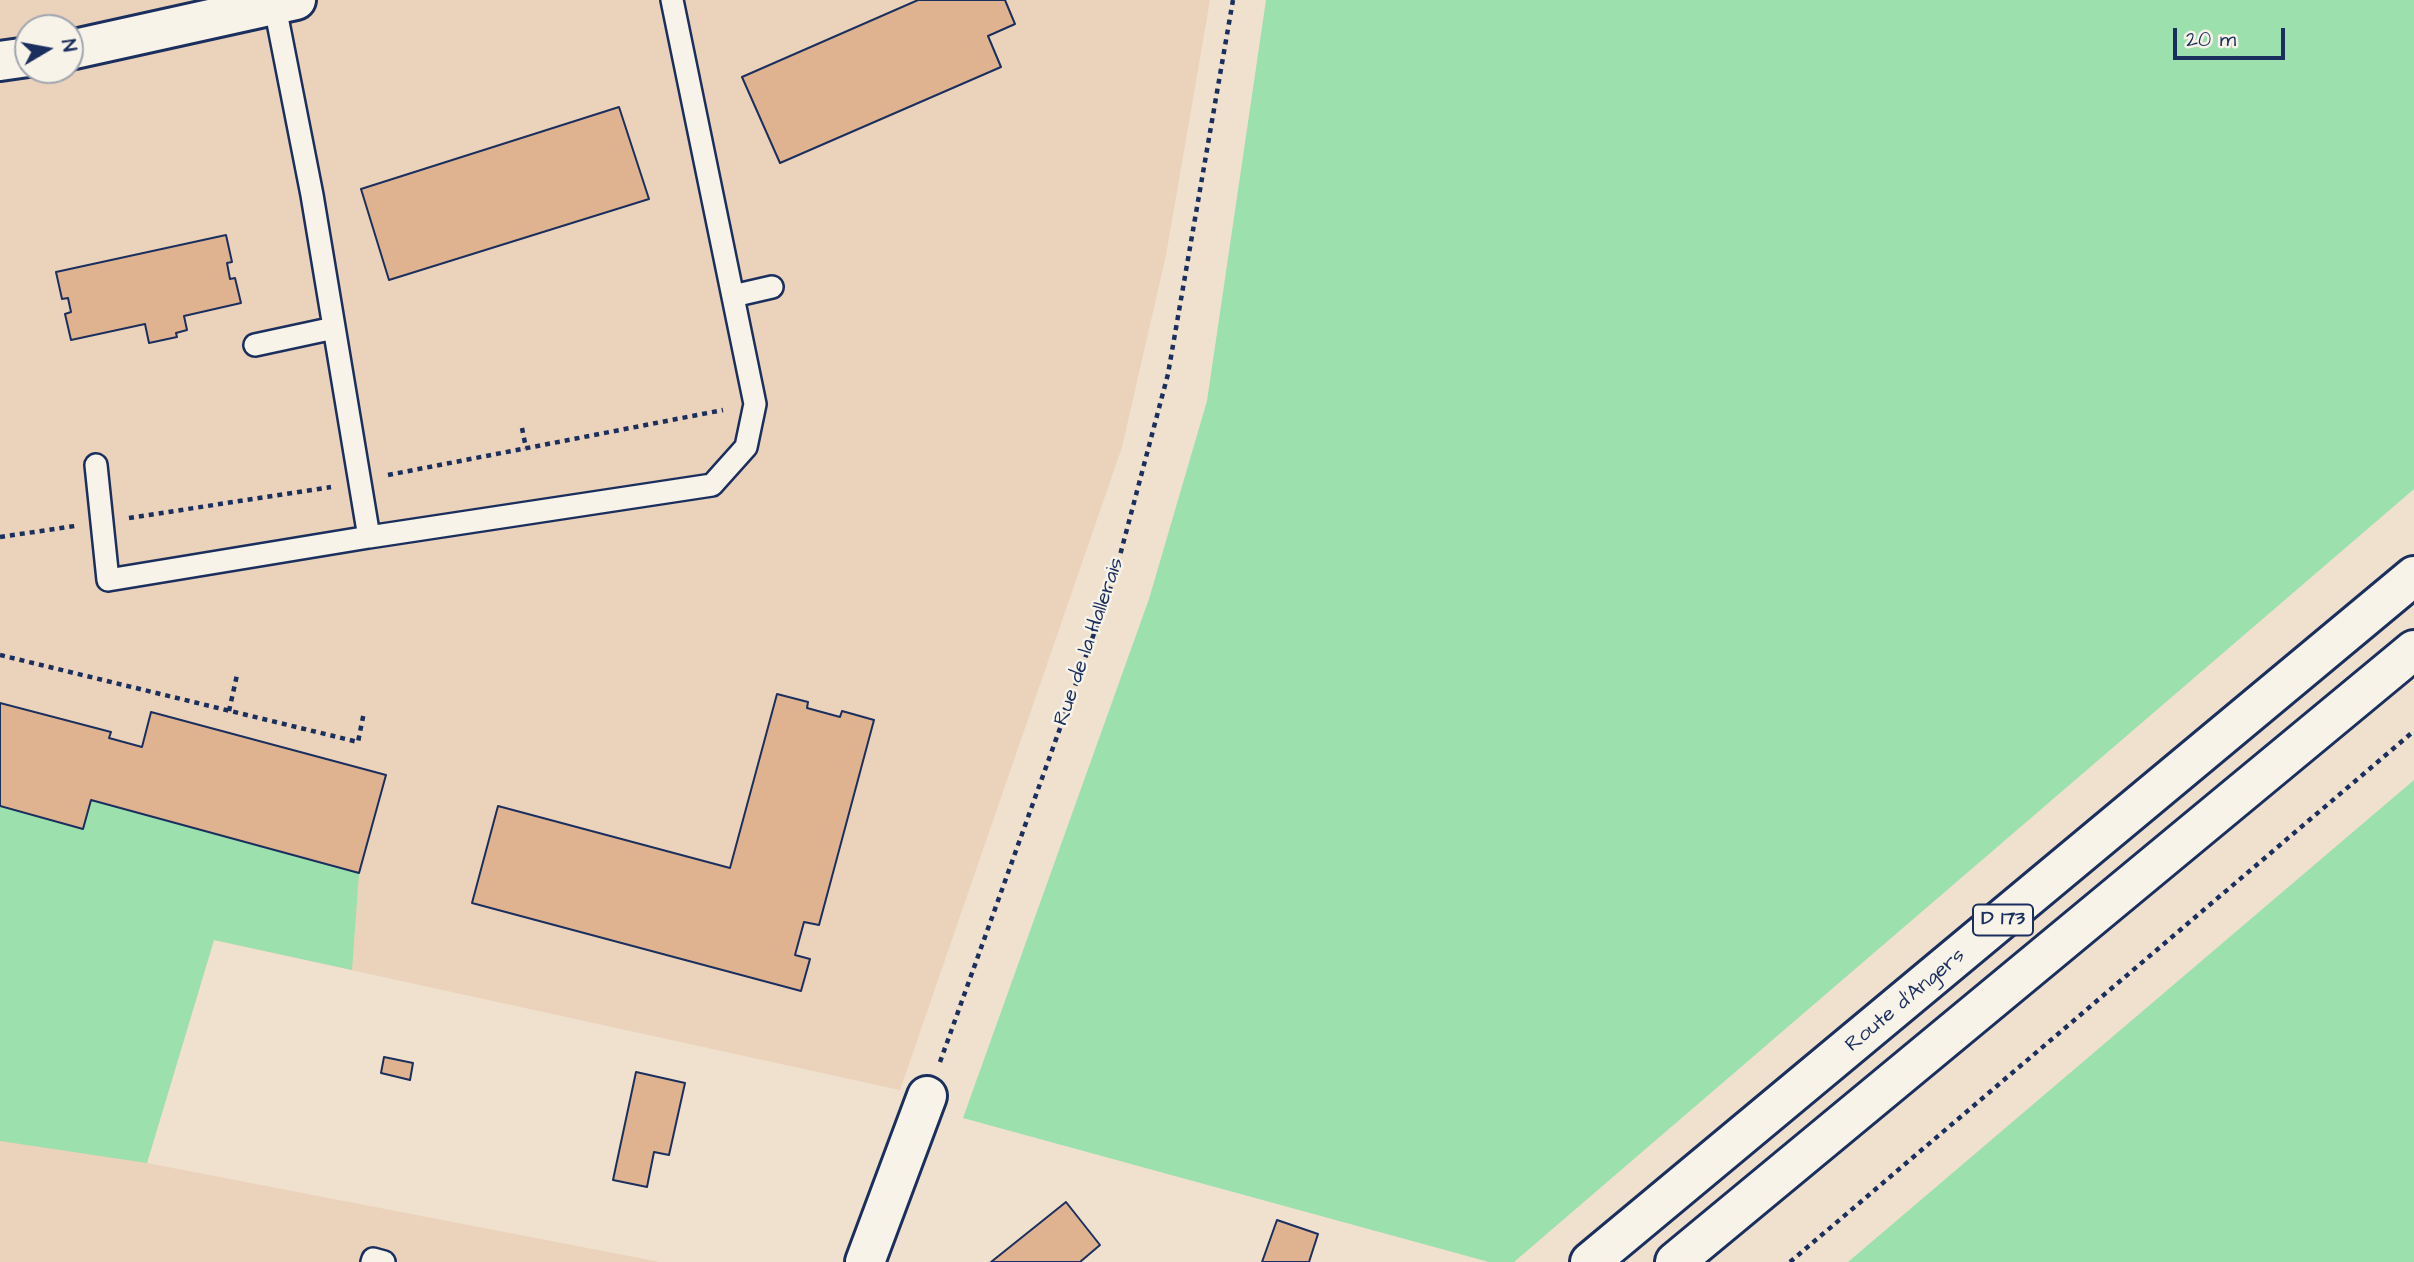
<!DOCTYPE html>
<style>
body{margin:0}
#map{position:relative;width:2414px;height:1262px;overflow:hidden;background:#f0e0ce;font-family:"Architects Daughter",sans-serif}
canvas{display:block}
.north{position:absolute;left:14px;top:14px;width:70px;height:70px;box-sizing:border-box;background:#f7f3e8;border:2px solid #9fa5b1;border-radius:50%;rotate:80deg;font-size:19px;font-weight:700;line-height:28px;text-align:center;color:#1b2f5e}
.north::after{content:'';display:block;margin:auto;width:24px;height:32px;background:#1b2f5e;clip-path:polygon(50% 0,100% 100%,50% 72%,0 100%)}
.scale{position:absolute;left:2173px;top:28px;width:112px;height:32px;box-sizing:border-box;border:4px solid #1b2f5e;border-top:0;padding-left:9px;font-size:21px;line-height:24px;white-space:nowrap;color:#1b2f5e;-webkit-text-stroke:5px #f7f3e8;paint-order:stroke}
</style>
<div id="map">
<canvas width="2414" height="1262"></canvas>
<div class="north">N</div>
<div class="scale">20 m</div>
</div>
<script>
const ctx = document.querySelector('canvas').getContext('2d');
ctx.lineJoin = 'round';
function fill(path, color) { ctx.fillStyle = color; ctx.fill(path, 'evenodd'); }
const shape = rows => new Path2D(rows.map(r => 'M' + r).join(''));
function strokePath(path, color, width, dash) { ctx.strokeStyle = color; ctx.lineWidth = width; ctx.lineCap = dash ? 'butt' : 'round'; ctx.setLineDash(dash || []); ctx.stroke(path); }
function write(font, color, halo, rows, align = 'center') {
  ctx.font = font + ' "Architects Daughter",sans-serif'; ctx.lineWidth = 5; ctx.setLineDash([]); ctx.textBaseline = 'middle'; ctx.strokeStyle = halo; ctx.fillStyle = color; for (const [text, x, y, turn = 0] of rows) {
    ctx.save(); ctx.translate(x, y); ctx.rotate((+turn || 0) * Math.PI / 180); ctx.textAlign = isNaN(turn) ? turn : align; if (halo) ctx.strokeText(text, 0, 0); ctx.fillText(text, 0, 0); ctx.restore();
  }
}
fill(shape([
 [0,0,1210,0,1166,255,1122,447,900,1090,214,940,147,1163,660,1262,0,1262],
 [28,28,70,28,70,70,28,70]
]), '#ebd2bb');
fill(shape([
 [1266,0,2414,0,2414,489,1514,1262,1489,1262,963,1118,1149,599,1207,401],
 [2414,780,2414,1262,1848,1262],
 [91,800,359,873,352,970,214,940,147,1163,0,1141,0,806,83,829]
]), '#9be0ad');
const building = shape([
 [918,0,1005,0,1015,24,988,36,1001,67,780,163,742,77,918,0],
 [619,107,649,199,389,280,361,189,619,107],
 [226,235,232,262,227,263,230,279,235,278,241,303,184,316,187,330,176,333,177,337,149,343,145,324,71,340,65,314,71,312,68,298,62,299,56,272,226,235],
 [777,694,808,702,807,708,840,717,842,711,874,720,819,925,804,922,795,955,810,959,801,991,472,903,498,806,730,868,777,694],
 [0,703,111,732,109,738,142,747,151,712,386,775,359,873,91,800,83,829,0,806,0,703],
 [384,1057,413,1063,410,1080,381,1073,384,1057],
 [636,1072,685,1083,669,1155,654,1152,647,1187,613,1180,636,1072],
 [1066,1202,1100,1245,1080,1262,991,1262,1066,1202],
 [1277,1220,1318,1234,1309,1262,1262,1262,1277,1220]
]);
fill(building, '#dfb390');
strokePath(building, '#1b2f5e', 2);
const lane = shape([
 [733,296,772,287],
 [255,345,334,328],
 [96,465,108,580,369,537,312,195,275,7],
 [369,537,712,485,746,447,755,404,672,0],
 [372,1262,373,1259,384,1262]
]);
const street = shape([
 [70,50,296,0],
 [0,61,28,57],
 [865,1262,927,1096]
]);
const highway = shape([
 [1590,1262,2414,576],
 [1675,1262,2414,650]
]);
strokePath(lane, '#1b2f5e', 26);
strokePath(street, '#1b2f5e', 44);
strokePath(highway, '#1b2f5e', 44);
strokePath(shape([
 [522,428,526,448],
 [388,475,723,410],
 [129,518,331,487],
 [0,537,75,526],
 [0,655,358,742,364,712],
 [229,711,237,675],
 [940,1062,1114,578,1168,374,1233,0],
 [1790,1262,2414,731]
]), '#1b2f5e', 4.5, [5, 5]);
strokePath(lane, '#f7f3e8', 21);
strokePath(street, '#f7f3e8', 38);
strokePath(highway, '#f7f3e8', 38);
for (const [x, y, w] of [
 [2003,920,60]
]) { const box = new Path2D(); box.roundRect(x - w / 2, y - 15.5, w, 31, 5); ctx.fillStyle = '#f7f3e8'; ctx.fill(box); strokePath(box, '#1b2f5e', 2); }
write('bold 19px', '#1b2f5e', null, [
 ["D 173",2003,920]
]);
write('21px', '#1b2f5e', '#f7f3e8', [
 ["Rue de la Hallerais",1090,642,-71],
 ["Route d'Angers",1906,1001,-40]
]);
</script>
